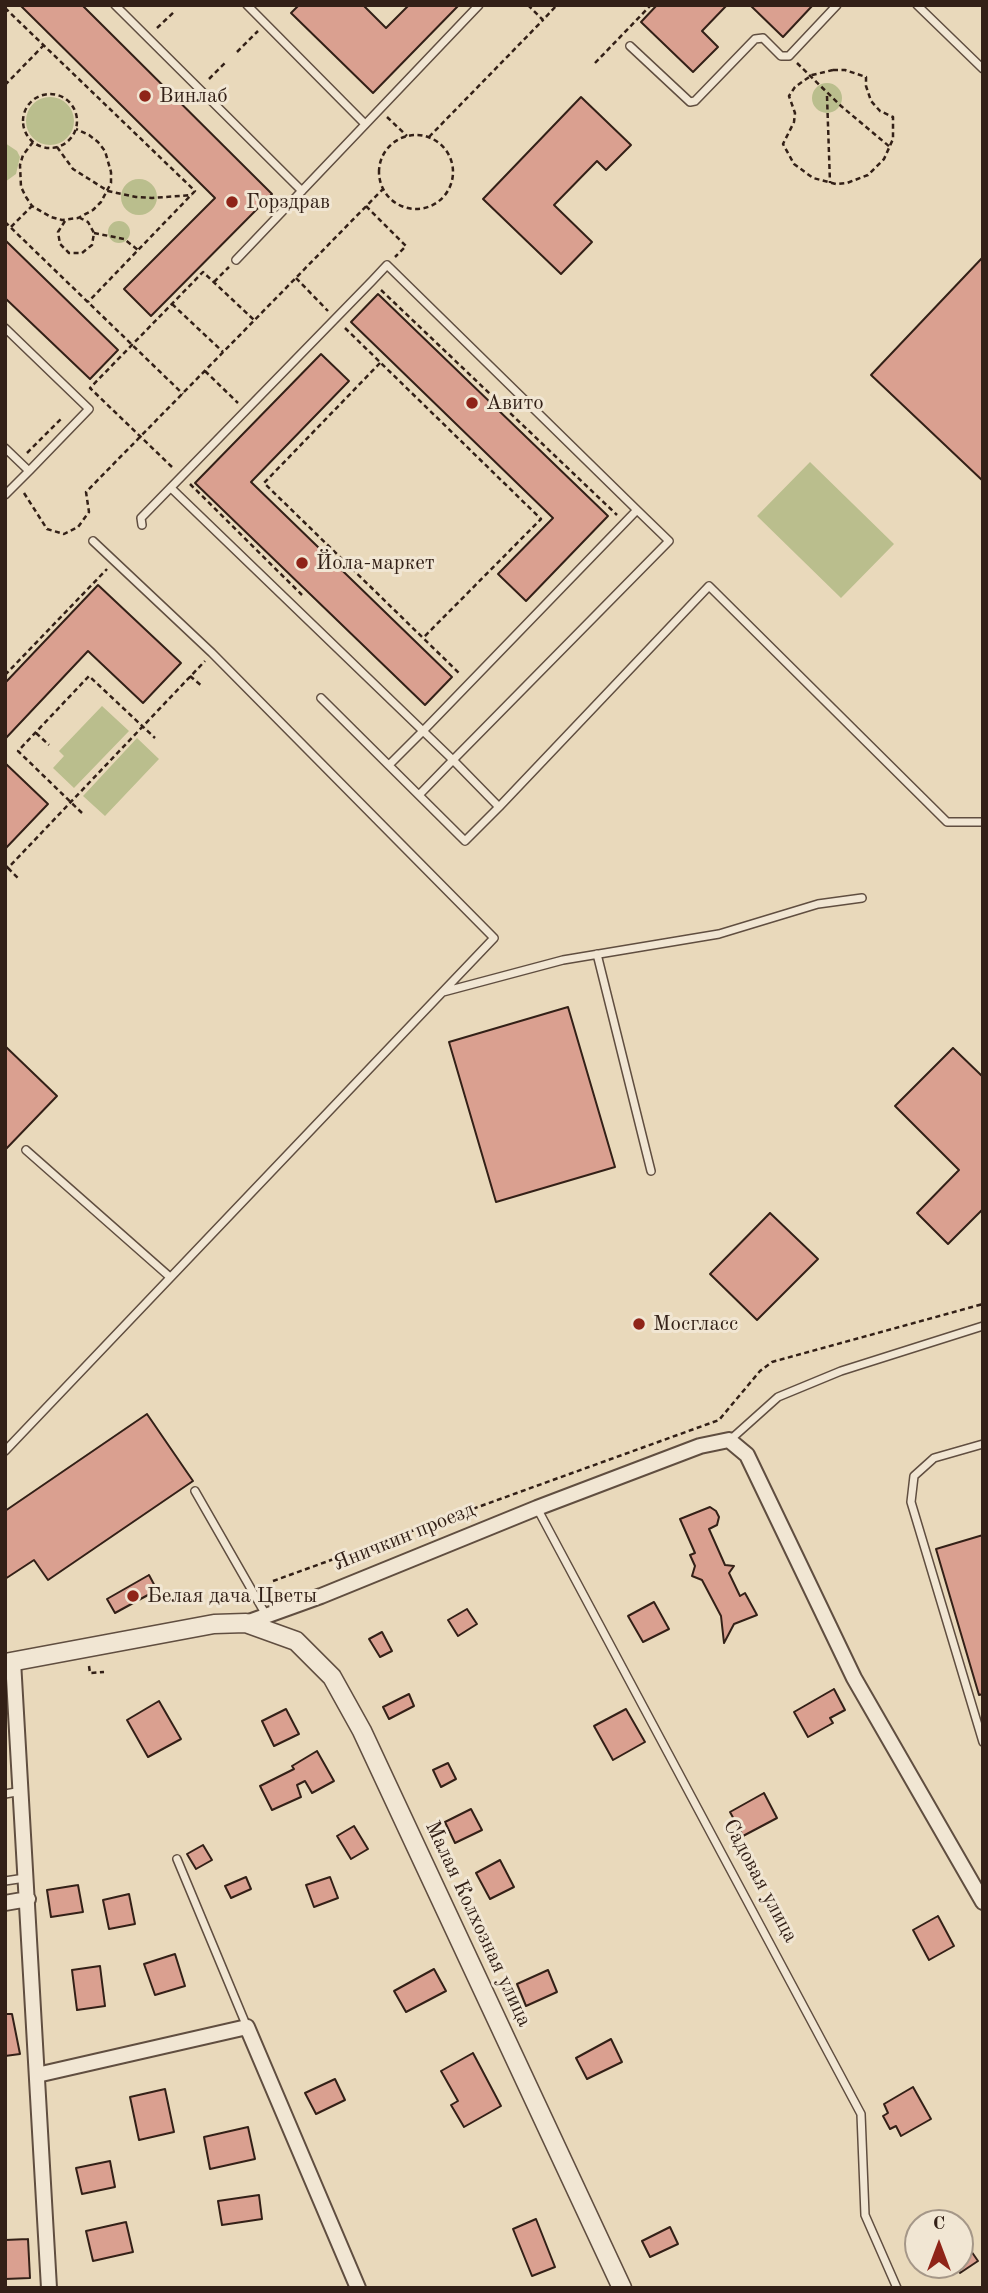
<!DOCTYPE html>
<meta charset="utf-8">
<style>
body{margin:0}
#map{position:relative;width:988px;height:2293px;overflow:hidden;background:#e9d9bb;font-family:"Old Standard TT",serif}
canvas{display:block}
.frame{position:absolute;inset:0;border:7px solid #332017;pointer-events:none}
.north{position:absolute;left:904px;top:2209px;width:70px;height:70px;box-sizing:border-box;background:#f1e6d3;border:2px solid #a59788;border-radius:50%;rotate:0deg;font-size:19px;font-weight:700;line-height:28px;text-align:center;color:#332017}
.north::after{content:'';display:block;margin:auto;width:24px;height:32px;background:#8f2418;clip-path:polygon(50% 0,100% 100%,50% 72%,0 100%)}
</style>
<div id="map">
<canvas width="988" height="2293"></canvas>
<div class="frame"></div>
<div class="north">С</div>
</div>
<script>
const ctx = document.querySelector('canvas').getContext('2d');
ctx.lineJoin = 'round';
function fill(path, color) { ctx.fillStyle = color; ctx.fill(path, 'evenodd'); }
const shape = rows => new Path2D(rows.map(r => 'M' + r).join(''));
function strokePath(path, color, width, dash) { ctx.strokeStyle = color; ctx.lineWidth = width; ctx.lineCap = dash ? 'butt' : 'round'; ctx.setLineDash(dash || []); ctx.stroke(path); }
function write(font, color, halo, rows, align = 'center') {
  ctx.font = font + ' "Old Standard TT",serif'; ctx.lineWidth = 6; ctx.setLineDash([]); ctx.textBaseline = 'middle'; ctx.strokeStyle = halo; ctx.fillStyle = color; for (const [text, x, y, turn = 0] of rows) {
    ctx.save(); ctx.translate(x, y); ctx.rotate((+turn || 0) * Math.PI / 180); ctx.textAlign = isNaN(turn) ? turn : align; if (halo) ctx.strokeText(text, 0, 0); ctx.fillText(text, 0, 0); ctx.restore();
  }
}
fill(shape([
 '812 98a15 15 0 1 1 30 0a15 15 0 1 1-30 0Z',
 '26 121a24 24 0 1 1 48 0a24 24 0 1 1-48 0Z',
 [5,143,17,151,20,157,16,174,5,182],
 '121 197a18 18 0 1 1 36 0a18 18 0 1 1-36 0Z',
 '108 232a11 11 0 1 1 22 0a11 11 0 1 1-22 0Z',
 [810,462,894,544,841,598,757,516],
 [102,706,129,731,74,788,53,768,64,756,59,751],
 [137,738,159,759,105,816,83,796]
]), '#babe8d');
const building = shape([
 [20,5,82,5,272,194,151,316,124,289,215,198,20,5],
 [299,5,363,5,386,28,409,5,459,5,373,93,291,13,299,5],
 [657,5,727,5,702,31,718,47,693,72,641,22,657,5],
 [750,5,813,5,783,37,750,5],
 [581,97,631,145,606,170,597,161,554,205,592,242,561,274,483,199,581,97],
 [5,240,118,350,90,379,5,298,5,240],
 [983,257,983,481,871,375,983,257],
 [378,294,608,516,526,601,498,574,553,518,351,322,378,294],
 [321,354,349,381,251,482,452,677,425,705,195,483,321,354],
 [98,585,181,663,143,703,88,651,5,739,5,683,98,585],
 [5,763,48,804,5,849,5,763],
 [568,1007,615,1167,496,1202,449,1042,568,1007],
 [5,1046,57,1096,5,1150,5,1046],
 [953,1048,983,1077,983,1209,948,1244,917,1213,959,1170,895,1106,953,1048],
 [770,1213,818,1259,757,1320,710,1274,770,1213],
 [147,1414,193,1481,48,1580,34,1560,5,1579,5,1511,147,1414],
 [710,1507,716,1511,719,1517,717,1525,709,1529,725,1565,734,1566,729,1573,740,1596,745,1593,757,1615,734,1624,724,1643,721,1616,702,1580,692,1576,695,1566,690,1555,695,1553,680,1519,710,1507],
 [983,1535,983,1694,979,1695,936,1549,983,1535],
 [149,1575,157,1590,115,1613,107,1599,149,1575],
 [654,1602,669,1629,643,1642,628,1616,654,1602],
 [467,1609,477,1624,458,1636,448,1620,467,1609],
 [382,1632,392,1651,380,1657,369,1639,382,1632],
 [834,1689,845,1710,830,1718,833,1723,808,1737,794,1712,834,1689],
 [409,1694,414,1706,389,1719,383,1707,409,1694],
 [159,1701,181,1739,148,1757,127,1720,159,1701],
 [286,1709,299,1734,274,1746,262,1721,286,1709],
 [626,1709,645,1742,613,1760,594,1726,626,1709],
 [317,1751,334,1781,312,1793,305,1781,297,1785,301,1797,272,1810,260,1786,294,1769,292,1766,317,1751],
 [448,1763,456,1779,441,1787,433,1770,448,1763],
 [764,1793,777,1818,743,1836,730,1812,764,1793],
 [471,1809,482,1830,455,1843,445,1822,471,1809],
 [354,1826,368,1849,351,1859,337,1836,354,1826],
 [203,1845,212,1860,196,1869,187,1854,203,1845],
 [500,1860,514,1887,490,1899,476,1873,500,1860],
 [246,1877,251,1889,231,1898,225,1886,246,1877],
 [330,1877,338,1898,314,1907,306,1885,330,1877],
 [78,1885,83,1912,51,1917,47,1890,78,1885],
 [129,1894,135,1924,109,1929,103,1900,129,1894],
 [938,1916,954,1946,929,1960,913,1930,938,1916],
 [175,1954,185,1986,155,1995,144,1964,175,1954],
 [100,1966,105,2006,77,2010,72,1970,100,1966],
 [434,1969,446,1991,406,2012,394,1991,434,1969],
 [548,1970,557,1992,526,2006,517,1984,548,1970],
 [5,2014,12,2014,20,2054,5,2056,5,2014],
 [611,2039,622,2062,587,2079,576,2058,611,2039],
 [473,2053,501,2106,464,2127,451,2105,458,2101,441,2071,473,2053],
 [335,2079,345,2100,316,2114,305,2093,335,2079],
 [913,2087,931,2119,901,2136,896,2126,890,2129,883,2116,888,2113,884,2104,913,2087],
 [165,2089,174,2132,139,2140,130,2097,165,2089],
 [248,2127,255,2159,210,2169,204,2137,248,2127],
 [110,2161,115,2187,82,2194,76,2168,110,2161],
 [259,2195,262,2219,222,2225,218,2201,259,2195],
 [536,2219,555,2267,532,2276,513,2229,536,2219],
 [126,2222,133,2252,93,2261,86,2231,126,2222],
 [670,2227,678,2244,650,2257,642,2241,670,2227],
 [960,2235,978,2261,960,2273,960,2235],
 [28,2239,30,2278,5,2279,5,2240,28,2239]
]);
fill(building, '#daa090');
strokePath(building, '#332017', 2);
const service = shape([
 [115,5,302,191],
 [247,5,365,124],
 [917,5,983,69],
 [630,46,690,102,695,101,755,39,763,38,781,56,789,56,837,5],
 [236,260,479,5],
 [5,328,89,409,29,471],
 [5,448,29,471,5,495],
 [142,525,141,518,182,476,372,281,387,265,637,510,423,731,171,488],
 [321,698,465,841,499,807],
 [389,765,423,731,453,760,669,541,637,510],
 [419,795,453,760,499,807,709,586,947,822,983,822],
 [597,954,651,1171],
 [443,992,563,960,719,934,818,904,862,898],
 [26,1150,170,1277],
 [730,1440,778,1397,841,1371,983,1326],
 [983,1444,934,1458,914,1476,911,1502,983,1742],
 [5,1451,494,938,212,653,93,541],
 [195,1491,266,1615],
 [537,1508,861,2114,865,2215,897,2288],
 [5,1794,22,1791],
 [177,1859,247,2027],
 [5,1881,25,1878]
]);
const minor = shape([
 [246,1623,321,1596,537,1508,700,1446,729,1440,747,1455,854,1678,983,1902],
 [13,1661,49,2288],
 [5,1903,28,1899],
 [37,2075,247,2027,358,2288]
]);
const tertiary = shape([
 [5,1663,214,1624,246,1623,296,1641,332,1677,362,1731,622,2288]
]);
strokePath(service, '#604e40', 10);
strokePath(minor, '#604e40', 18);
strokePath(tertiary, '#604e40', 21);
strokePath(shape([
 [528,5,543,20,557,5],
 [5,8,195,191,88,302],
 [157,28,175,11],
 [237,52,258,31],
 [595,63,651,5],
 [797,63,841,106,890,147],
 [833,70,845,70,866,77,866,86,871,101,880,111,893,117,893,139,884,159,868,175,847,183,836,184,813,178,794,164,783,144,794,122,795,113,789,96,795,87,812,75,833,70],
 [209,79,226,62],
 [5,85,44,45],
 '23 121a27 27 0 1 1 54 0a27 27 0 1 1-54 0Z',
 [827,96,830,183],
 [387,117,407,136],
 '379 172a37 37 0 1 1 74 0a37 37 0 1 1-74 0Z',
 [429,137,543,20],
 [33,142,23,155,20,165,21,187,26,197,32,206,51,217,62,220,78,218,93,210,101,202,111,183,111,172,105,151,98,142,89,135,76,129],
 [57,147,73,169,108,191,136,197,152,198,192,195],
 [366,206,406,246,395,257],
 [65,221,58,232,60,244,69,253,82,253,92,245,94,233,88,222,80,218],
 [5,222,183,394],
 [11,227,32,206],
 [94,233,124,239,138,250],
 [296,278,328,311],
 [214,282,229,267],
 [381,290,617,515],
 [172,304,223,352],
 [345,328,541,519,423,638],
 [380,363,264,483,460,674],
 [205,371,238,403],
 [27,453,62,418],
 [172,467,90,388,203,272,254,320],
 [190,484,302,595],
 [24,493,47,529,64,534,78,527,89,512,86,492,383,189],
 [5,675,107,569],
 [190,676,203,687],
 [36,733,49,745],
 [82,813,18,751,89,676,155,738],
 [5,865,8,868,205,661],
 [8,868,20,880],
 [273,1581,719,1420,760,1371,772,1362,983,1304],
 [89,1666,90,1673,104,1672]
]), '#332017', 2.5, [5, 3.5]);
strokePath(service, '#f1e6d3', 7);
strokePath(minor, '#f1e6d3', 14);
strokePath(tertiary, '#f1e6d3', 18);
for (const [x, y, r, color] of [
 [145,96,7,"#8f2418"],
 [232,202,7,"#8f2418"],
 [472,403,7,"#8f2418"],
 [302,563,7,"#8f2418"],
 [639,1324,7,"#8f2418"],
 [133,1596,7,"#8f2418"]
]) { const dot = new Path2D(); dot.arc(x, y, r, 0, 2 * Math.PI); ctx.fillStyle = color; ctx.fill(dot); strokePath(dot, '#f1e6d3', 2.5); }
write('21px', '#332017', '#f1e6d3', [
 ["Винлаб",159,96],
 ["Горздрав",246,202],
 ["Авито",486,403],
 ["Йола-маркет",316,563],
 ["Мосгласс",653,1324],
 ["Белая дача Цветы",147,1596]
], 'left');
write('21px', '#332017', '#f1e6d3', [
 ["Яничкин проезд",404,1537,-22],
 ["Садовая улица",760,1881,62],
 ["Малая Колхозная улица",478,1924,65]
]);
</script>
